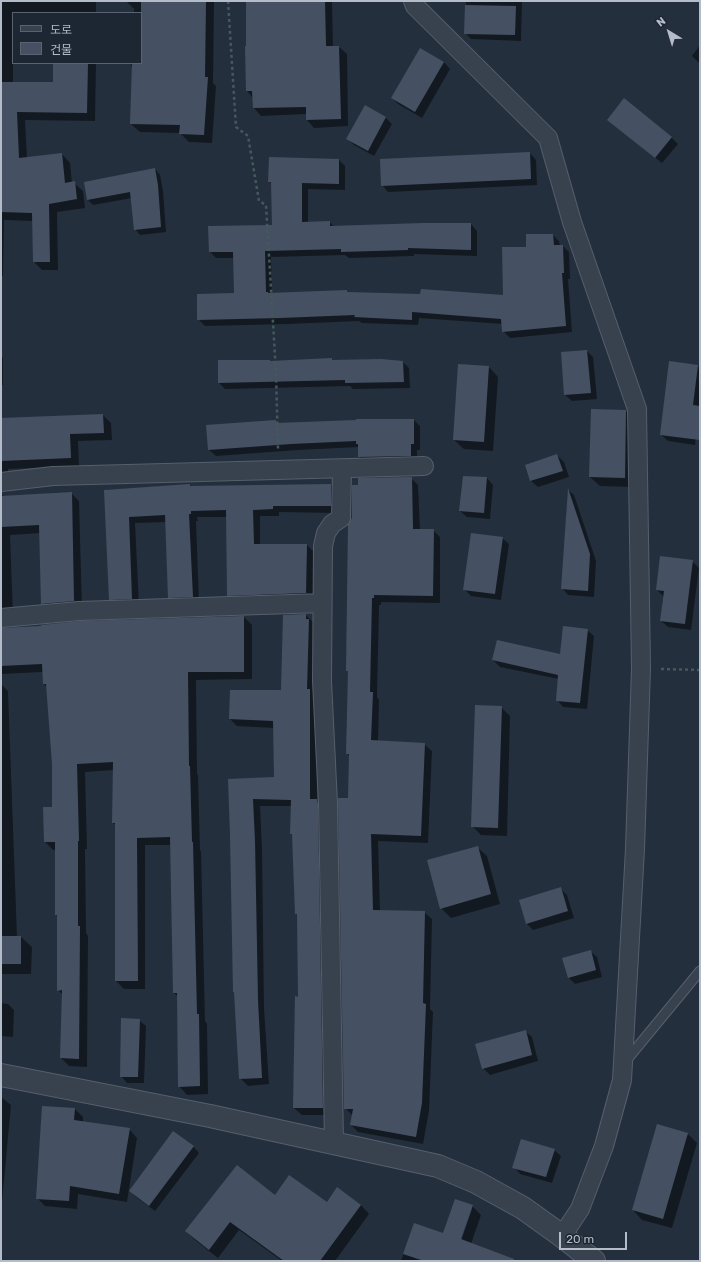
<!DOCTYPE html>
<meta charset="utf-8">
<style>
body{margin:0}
#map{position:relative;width:701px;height:1262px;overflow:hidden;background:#242f3e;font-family:Rubik,"Noto Sans KR",sans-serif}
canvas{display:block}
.frame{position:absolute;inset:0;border:2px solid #b4bcc9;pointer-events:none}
.legend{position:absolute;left:12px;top:12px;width:130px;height:52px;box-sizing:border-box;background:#1d2633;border:1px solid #59626f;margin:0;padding:5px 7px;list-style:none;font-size:12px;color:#b4bcc9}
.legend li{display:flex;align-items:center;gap:8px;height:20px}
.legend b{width:20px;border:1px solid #59626f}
.north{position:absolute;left:649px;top:12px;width:40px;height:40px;-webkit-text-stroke:3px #1d2633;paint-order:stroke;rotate:322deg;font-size:11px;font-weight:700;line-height:16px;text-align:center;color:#b4bcc9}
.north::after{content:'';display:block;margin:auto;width:14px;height:18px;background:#b4bcc9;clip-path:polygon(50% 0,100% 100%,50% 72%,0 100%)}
.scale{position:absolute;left:559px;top:1232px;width:68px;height:18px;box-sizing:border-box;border:2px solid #b4bcc9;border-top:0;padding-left:5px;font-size:12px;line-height:14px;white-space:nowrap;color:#b4bcc9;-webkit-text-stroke:3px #1d2633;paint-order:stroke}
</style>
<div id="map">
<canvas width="701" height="1262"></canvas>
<div class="frame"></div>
<ul class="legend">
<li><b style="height:5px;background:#38414e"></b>도로</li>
<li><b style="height:11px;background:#455162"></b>건물</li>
</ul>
<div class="north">N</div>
<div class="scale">20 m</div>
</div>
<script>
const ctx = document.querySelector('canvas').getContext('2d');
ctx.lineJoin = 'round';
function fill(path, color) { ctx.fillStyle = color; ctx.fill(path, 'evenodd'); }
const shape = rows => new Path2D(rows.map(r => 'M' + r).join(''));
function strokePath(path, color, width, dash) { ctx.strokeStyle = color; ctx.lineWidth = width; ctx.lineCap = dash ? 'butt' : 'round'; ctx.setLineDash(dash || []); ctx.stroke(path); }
fill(shape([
 [1,1,96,1,96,13,13,13,13,83,54,83,54,63,96,63,95,121,25,120,27,158,62,154,70,163,72,183,74,183,83,191,85,208,57,212,58,270,42,270,34,262,33,221,4,220,3,276,1,276],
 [126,1,214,1,213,83,216,86,212,143,189,142,180,133,140,132,131,124,133,67,131,66,131,63,141,63,141,13,134,13,134,8,133,8],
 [247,1,332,1,333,47,339,47,347,54,348,126,314,128,307,120,307,114,261,116,254,108,253,98,247,91],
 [466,1,522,1,521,41,471,39,465,33],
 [700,45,700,64,692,56],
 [444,62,450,69,422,118,398,104,392,98],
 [624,100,672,138,678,144,662,163,615,126],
 [366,107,386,118,392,124,374,156,354,145,348,139],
 [530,153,536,160,537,185,388,192,382,185],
 [339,160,345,166,345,190,308,189,308,223,330,222,334,227,423,224,471,224,477,231,477,256,414,254,414,256,349,258,345,255,271,257,272,294,346,291,348,293,504,297,527,248,553,235,559,241,560,246,563,246,569,252,570,279,568,279,572,332,510,338,503,331,503,324,419,318,418,325,362,323,359,321,287,324,205,326,198,319,235,294,234,258,216,258,210,252,209,227,274,226,272,185,269,181],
 [155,169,160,175,163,191,166,232,140,235,135,229,132,198,93,205,88,200],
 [587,351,593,357,597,399,572,401,565,395],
 [1,356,3,358,3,385,1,385],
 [332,359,333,361,403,362,409,368,410,388,353,389,350,386,225,389,219,383,270,361,271,362],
 [697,366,700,368,700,403,695,445,668,441,661,435],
 [489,367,498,377,493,451,464,449,454,440],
 [626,411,635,421,634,487,600,486,590,477],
 [103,415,111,423,112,440,78,441,79,466,8,469,8,480,1,484,1,419],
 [414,420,420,426,420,450,417,450,417,462,365,463,359,457,359,447,298,450,216,456,209,450,276,421,279,424],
 [557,455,564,462,569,477,538,487,531,481],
 [411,478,418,485,420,530,433,530,440,537,440,603,381,602,381,605,379,605,377,697,379,700,378,741,424,744,432,751,428,843,378,841,380,911,424,912,432,919,430,1009,433,1012,429,1111,423,1144,358,1132,351,1125,353,1116,345,1108,350,757,347,753,352,518,359,486],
 [487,478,493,485,490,519,467,517,460,511],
 [190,485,192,487,331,485,338,492,337,513,279,512,279,516,260,516,260,545,307,545,314,552,313,600,235,602,228,595,227,517,197,517,198,521,196,521,199,603,176,604,169,597,167,522,135,523,139,605,117,606,110,599,105,490],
 [568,490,574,495,596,561,594,597,568,595,562,588],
 [71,493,79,501,82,609,50,612,42,603,41,533,10,535,13,615,1,620,1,494,5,497],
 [502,538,509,544,501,600,471,596,464,589],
 [692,561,699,568,691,630,668,627,661,621,663,596,657,590],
 [306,615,313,622,313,625,316,628,317,800,324,807,330,1115,302,1115,294,1108,299,998,298,915,296,914,293,836,291,834,292,806,260,806,262,849,264,1008,269,1084,248,1086,240,1078,229,780,275,778,274,728,237,726,230,719,231,691,282,691],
 [244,617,252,625,252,679,196,680,197,774,198,775,200,850,201,851,205,1021,207,1024,208,1094,187,1095,179,1086,178,997,174,993,172,845,145,845,145,989,124,989,116,981,116,826,113,823,114,770,85,772,87,849,85,849,86,933,88,936,87,1067,69,1066,61,1058,63,995,58,990,58,917,56,915,56,850,53,850,45,842,54,808,53,764,47,688,44,684,43,672,1,674,1,629],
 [587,630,594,636,587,709,563,707,557,700,559,679,500,667,493,660,561,655],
 [1,684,8,691,17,937,21,937,32,947,31,974,1,974],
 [501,707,510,716,507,836,481,835,472,826],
 [477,847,487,856,500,904,451,918,441,908],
 [561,889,567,895,574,918,533,930,527,924],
 [590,951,597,957,602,977,575,984,569,978,564,959],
 [1,1003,8,1004,14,1010,13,1037,1,1036],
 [139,1020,146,1026,144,1083,127,1083,121,1076],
 [525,1031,532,1037,538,1061,490,1075,483,1068],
 [1,1097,11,1105,2,1202,1,1202],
 [75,1109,83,1117,83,1122,129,1129,137,1138,127,1202,78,1194,77,1209,45,1206,37,1198],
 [688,1134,697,1143,672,1228,642,1220,633,1210],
 [193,1146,199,1153,155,1211,136,1197,130,1191],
 [554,1150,561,1156,552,1183,520,1174,514,1167],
 [275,1196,327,1203,361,1205,369,1214,335,1261,282,1261,239,1230,218,1258,195,1240,186,1231],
 [472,1206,481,1215,471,1244,505,1261,401,1261,414,1225,444,1235],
 [470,1209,472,1209,460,1244,458,1244]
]), '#0007');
fill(shape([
 [141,1,206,1,205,77,208,77,204,135,179,134,180,125,130,124,132,63,141,63],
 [246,1,325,1,326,46,339,46,341,119,306,120,306,107,253,108,252,91,246,91,245,46,246,46],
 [465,5,516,6,515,35,464,34],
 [420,48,444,62,415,112,391,98],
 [53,63,88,63,87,113,17,112,19,158,62,153,65,183,75,181,77,199,49,204,50,262,33,262,32,213,1,212,1,82,53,82],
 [624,98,672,137,655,158,607,120],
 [365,105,386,117,368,151,346,139],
 [530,152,531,179,381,186,380,159],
 [269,157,339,159,339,184,302,183,302,222,330,221,330,226,423,223,471,223,471,250,408,248,408,250,341,252,341,249,265,251,266,292,268,292,268,293,347,290,347,292,420,294,421,289,503,295,502,247,526,247,526,234,553,234,554,245,563,245,564,273,562,273,566,326,502,332,501,319,412,312,412,320,354,317,355,315,280,318,197,320,197,294,234,293,233,252,209,252,208,226,272,225,271,182,268,182],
 [155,168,158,185,161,227,134,230,130,192,87,200,84,182],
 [587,350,591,393,564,395,561,352],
 [332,358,332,360,381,359,403,361,404,382,345,383,345,380,218,383,218,360,270,360,270,361],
 [669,361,698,365,693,405,700,406,700,440,660,435],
 [458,364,489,366,484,442,453,440],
 [591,409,626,410,625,478,589,477],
 [103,414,104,433,70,434,71,458,1,461,1,418],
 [356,419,414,419,414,444,411,444,411,456,358,457,358,444,356,444,356,441,291,444,208,450,206,425,276,420,276,423,356,420],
 [557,454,563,471,530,481,525,465],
 [463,476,487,477,484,513,459,511],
 [412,477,413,529,434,529,433,596,374,595,374,598,372,598,370,692,373,692,371,740,425,743,421,836,371,834,373,910,425,911,423,1003,426,1004,422,1103,416,1137,350,1125,353,1109,344,1109,338,798,348,798,349,754,346,754,348,671,346,671,348,525,352,518,352,485,358,485,358,478],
 [190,484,190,486,331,484,331,506,273,506,273,509,253,510,254,544,307,544,306,593,227,596,226,510,191,511,191,514,189,514,193,597,168,598,165,515,129,517,132,599,109,600,104,490],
 [568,488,590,554,588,591,561,589],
 [72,492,74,601,41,604,39,525,1,527,1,496],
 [471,533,503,537,495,594,463,590],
 [660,556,693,560,685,624,660,621,664,591,656,590],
 [306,614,306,619,309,619,307,689,310,689,310,799,317,799,318,804,323,1108,293,1108,295,996,298,997,297,914,295,914,292,834,290,834,291,800,253,799,255,841,258,1000,262,1078,239,1079,234,992,233,992,230,835,228,779,274,777,273,721,229,719,230,690,281,690,283,615],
 [244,616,244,672,188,672,189,766,190,766,192,842,193,842,197,1014,199,1014,200,1086,178,1087,177,993,173,993,170,837,137,838,138,981,115,981,115,823,112,823,113,762,77,764,79,841,78,841,78,926,80,926,79,1059,60,1058,62,990,57,991,57,915,55,915,55,842,44,842,43,807,52,807,52,764,46,684,43,684,42,664,1,666,1,628,41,626,41,625,80,621],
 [563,626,588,629,580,703,556,701,558,675,492,660,497,640,560,654],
 [475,705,502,706,498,828,471,827],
 [478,846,491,894,440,909,427,860],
 [561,887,568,911,526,924,519,900],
 [1,936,21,936,21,964,1,964],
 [591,950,596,970,568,978,562,958],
 [121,1018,140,1019,138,1077,120,1077],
 [526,1030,532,1055,482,1069,475,1044],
 [42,1106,75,1108,74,1120,130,1128,119,1194,70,1186,69,1201,36,1199],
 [657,1124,688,1133,663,1219,632,1210],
 [173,1131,194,1146,149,1206,129,1191],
 [521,1139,555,1149,546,1177,512,1168],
 [237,1165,275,1195,289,1175,327,1202,337,1187,361,1205,320,1261,284,1261,230,1222,209,1250,185,1231],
 [455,1199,473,1205,461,1239,514,1259,514,1261,424,1261,403,1254,414,1223,443,1233]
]), '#455162');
const service = shape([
 [625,1062,700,971]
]);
const minor = shape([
 [413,1,415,6,548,138,572,222,637,409,641,668,635,849,622,1080,604,1146,580,1209,562,1236],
 [1,482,53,476,424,466],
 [1,618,79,611,322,603],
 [334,1143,328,804,322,681,323,546,326,533,332,524,341,518,342,469]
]);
const tertiary = shape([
 [1,1075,210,1116,438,1166,476,1182,523,1208,562,1236,594,1261]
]);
strokePath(service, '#565f6c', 11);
strokePath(minor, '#565f6c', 20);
strokePath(tertiary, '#565f6c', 24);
strokePath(shape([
 [228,1,236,127,248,136,259,201,266,205,276,373,278,450],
 [661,669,700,670]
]), '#44595c', 2.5, [3, 3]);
strokePath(service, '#38414e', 9);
strokePath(minor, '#38414e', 18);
strokePath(tertiary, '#38414e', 22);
</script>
